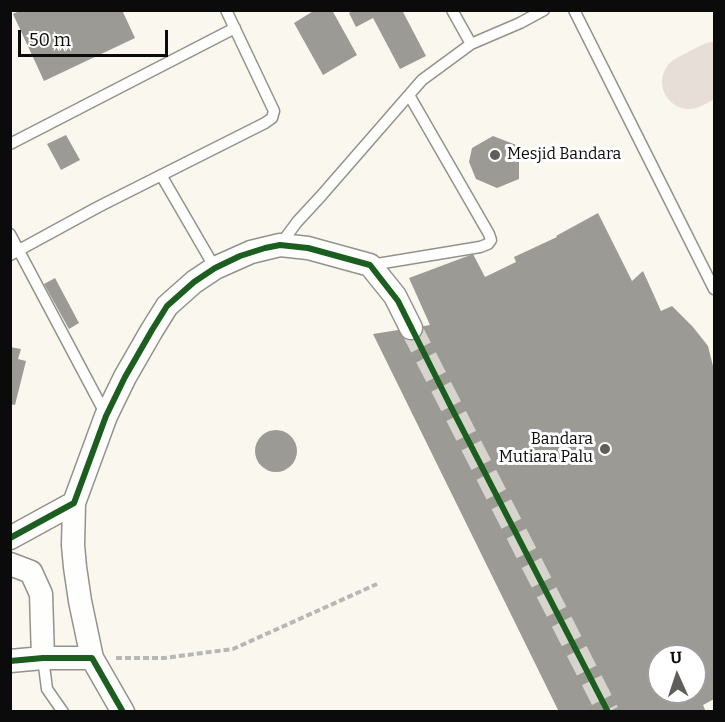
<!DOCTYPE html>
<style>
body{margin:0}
#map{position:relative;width:725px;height:722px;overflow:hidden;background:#faf8ee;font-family:Bitter,serif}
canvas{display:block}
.frame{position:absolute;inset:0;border:12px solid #0b0b0b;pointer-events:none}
.north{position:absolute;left:647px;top:644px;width:60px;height:60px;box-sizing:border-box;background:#fff;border:2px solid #9d9d9d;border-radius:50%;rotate:357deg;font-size:16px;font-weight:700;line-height:24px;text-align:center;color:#0b0b0b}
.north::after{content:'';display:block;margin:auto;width:21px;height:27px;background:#5f5e5a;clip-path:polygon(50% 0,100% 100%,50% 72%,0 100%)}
.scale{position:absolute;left:18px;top:30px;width:150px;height:27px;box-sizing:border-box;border:3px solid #0b0b0b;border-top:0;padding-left:8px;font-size:18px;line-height:21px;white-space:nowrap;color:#0b0b0b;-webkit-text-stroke:4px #fff;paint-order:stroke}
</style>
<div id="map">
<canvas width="725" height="722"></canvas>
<div class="frame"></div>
<div class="north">U</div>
<div class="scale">50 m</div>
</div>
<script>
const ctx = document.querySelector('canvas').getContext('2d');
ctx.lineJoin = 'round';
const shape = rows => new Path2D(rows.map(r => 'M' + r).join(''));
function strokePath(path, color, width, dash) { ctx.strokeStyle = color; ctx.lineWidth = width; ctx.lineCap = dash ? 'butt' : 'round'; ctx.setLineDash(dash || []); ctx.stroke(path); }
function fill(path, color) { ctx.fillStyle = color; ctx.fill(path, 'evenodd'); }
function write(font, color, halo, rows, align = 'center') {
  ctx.font = font + ' Bitter,serif'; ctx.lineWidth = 6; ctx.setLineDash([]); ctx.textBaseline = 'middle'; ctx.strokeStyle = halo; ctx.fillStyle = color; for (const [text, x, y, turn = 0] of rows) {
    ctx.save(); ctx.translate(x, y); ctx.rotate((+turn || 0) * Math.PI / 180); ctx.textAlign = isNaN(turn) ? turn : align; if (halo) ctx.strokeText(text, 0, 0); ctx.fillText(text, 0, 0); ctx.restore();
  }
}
strokePath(shape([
 [689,82,714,69]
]), '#e8ded8', 54);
fill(shape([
 [21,10,122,10,135,38,44,81,13,14],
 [315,10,332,10,357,55,323,75,294,23],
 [354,10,402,10,426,56,400,69,373,18,356,27,349,13],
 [66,135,80,160,61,170,47,144],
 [493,136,519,146,519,179,497,188,476,179,469,162,472,148],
 [598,213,632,281,643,271,661,311,672,306,693,327,708,346,714,370,714,414,713,415,714,418,714,699,703,705,706,712,559,712,373,334,430,325,409,278,473,254,485,277,516,262,514,257,557,237,556,236],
 [659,656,695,656,695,692,659,692],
 [55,278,79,323,69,329,44,284],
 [10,347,21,349,18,359,26,361,15,405,10,404],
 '255 451a21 21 0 1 1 42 0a21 21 0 1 1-42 0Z'
]), '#9c9a94');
strokePath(shape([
 [411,328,608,712]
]), '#d6d4cc', 22, [22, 11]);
const service = shape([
 [452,10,471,44],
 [574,10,714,289],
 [10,144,235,28],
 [161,175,215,268],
 [10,234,106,415],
 [280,245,297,222,321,196,422,80,471,44,520,23,544,10],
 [10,255,98,207,265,123,272,118,274,111,226,10],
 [371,265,480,247,488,244,491,240,489,234,409,95],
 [43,658,47,689,63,712]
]);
const minor = shape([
 [74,503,73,545,75,567,80,601,92,658],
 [10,538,74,503,106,416,125,377,152,330,167,306,194,282,215,268,251,252,280,245,308,248,370,265,395,296,411,328],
 [10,564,31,572,41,594,43,658],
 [10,661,43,658,92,658,123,712]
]);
strokePath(service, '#93928d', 13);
strokePath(minor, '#93928d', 25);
strokePath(shape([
 [116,658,164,658,233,649,377,584]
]), '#b7b7b5', 4, [6, 3]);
strokePath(service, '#fefefc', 10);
strokePath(minor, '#fefefc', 22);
strokePath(shape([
 [10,538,74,503,106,416,125,377,152,330,167,306,194,282,215,268,240,256,265,248,280,245,308,248,370,265,398,301,451,407,608,712],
 [10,661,43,658,92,658,123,712]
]), '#1b5e20', 6);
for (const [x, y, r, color] of [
 [495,155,6,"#5f5e5a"],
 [605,449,6,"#5f5e5a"]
]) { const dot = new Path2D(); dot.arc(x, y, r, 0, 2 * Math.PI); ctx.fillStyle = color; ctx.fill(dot); strokePath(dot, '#fff', 2); }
write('16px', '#0b0b0b', '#fff', [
 ["Mesjid Bandara",507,155],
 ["Bandara",593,440,"right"],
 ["Mutiara Palu",593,458,"right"]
], 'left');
</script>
